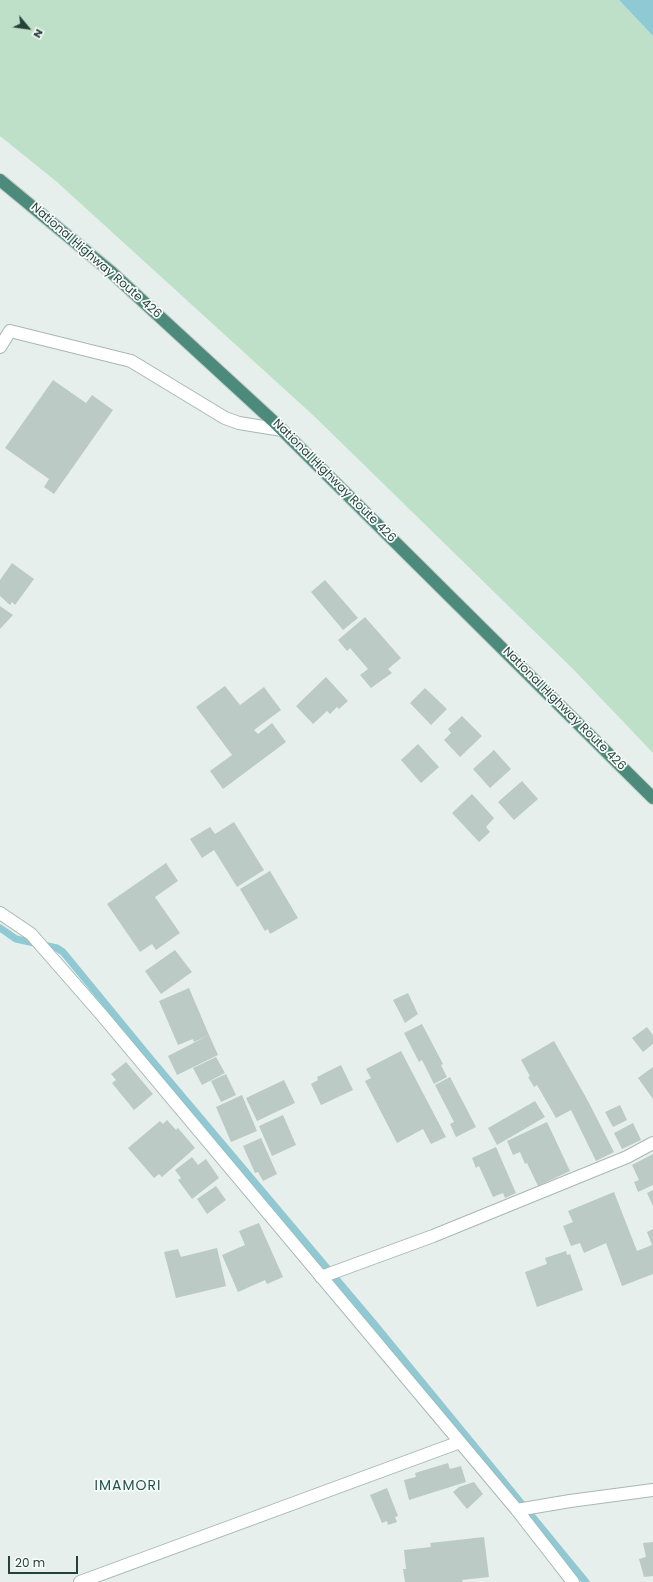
<!DOCTYPE html>
<style>
body{margin:0}
#map{position:relative;width:653px;height:1582px;overflow:hidden;background:#e6efeb;font-family:Poppins,sans-serif}
canvas{display:block}
.north{position:absolute;left:8px;top:8px;width:40px;height:40px;-webkit-text-stroke:3px #f7fbf9;paint-order:stroke;rotate:119deg;font-size:11px;font-weight:700;line-height:16px;text-align:center;color:#24423a}
.north::after{content:'';display:block;margin:auto;width:14px;height:18px;background:#24423a;clip-path:polygon(50% 0,100% 100%,50% 72%,0 100%)}
.scale{position:absolute;left:8px;top:1556px;width:70px;height:18px;box-sizing:border-box;border:2px solid #24423a;border-top:0;padding-left:5px;font-size:12px;line-height:14px;white-space:nowrap;color:#24423a;-webkit-text-stroke:3px #f7fbf9;paint-order:stroke}
</style>
<div id="map">
<canvas width="653" height="1582"></canvas>
<div class="north">N</div>
<div class="scale">20 m</div>
</div>
<script>
const ctx = document.querySelector('canvas').getContext('2d');
ctx.lineJoin = 'round';
function fill(path, color) { ctx.fillStyle = color; ctx.fill(path, 'evenodd'); }
const shape = rows => new Path2D(rows.map(r => 'M' + r).join(''));
function strokePath(path, color, width, dash) { ctx.strokeStyle = color; ctx.lineWidth = width; ctx.lineCap = dash ? 'butt' : 'round'; ctx.setLineDash(dash || []); ctx.stroke(path); }
function write(font, color, halo, rows, align = 'center') {
  ctx.font = font + ' Poppins,sans-serif'; ctx.lineWidth = 3.5; ctx.setLineDash([]); ctx.textBaseline = 'middle'; ctx.strokeStyle = halo; ctx.fillStyle = color; for (const [text, x, y, turn = 0] of rows) {
    ctx.save(); ctx.translate(x, y); ctx.rotate((+turn || 0) * Math.PI / 180); ctx.textAlign = isNaN(turn) ? turn : align; if (halo) ctx.strokeText(text, 0, 0); ctx.fillText(text, 0, 0); ctx.restore();
  }
}
fill(shape([
 [0,0,619,0,653,36,653,753,574,670,315,417,57,182,0,136]
]), '#bfe0c8');
fill(shape([
 [619,0,653,0,653,36]
]), '#8ec9d4');
strokePath(shape([
 [0,928,16,939,57,948,63,952,150,1058,376,1326,586,1582]
]), '#8ec9d4', 7);
fill(shape([
 [53,380,86,403,92,395,113,410,54,494,44,487,49,479,5,448],
 [12,563,34,579,15,605,12,602,10,605,0,596,0,580],
 [325,580,358,618,343,630,311,592],
 [0,606,13,615,0,629],
 [365,617,401,658,388,669,392,673,371,688,360,675,368,669,350,648,347,651,338,640],
 [326,677,348,701,339,709,337,707,330,714,327,711,313,724,296,706],
 [225,686,240,705,264,687,281,710,254,730,258,734,272,723,286,742,223,789,210,771,232,755,196,707],
 [425,688,447,709,431,725,410,703],
 [462,716,482,736,460,757,444,740,451,733,448,729],
 [418,744,439,767,421,783,401,760],
 [494,750,511,769,490,788,473,769],
 [522,781,538,799,514,820,498,802],
 [472,794,494,818,486,827,490,832,479,842,452,813],
 [234,822,264,870,237,887,214,850,202,858,190,839,210,827,215,834],
 [166,863,178,881,155,897,180,933,156,950,152,944,140,952,107,904],
 [270,871,298,918,270,934,268,929,265,931,240,889],
 [175,950,192,972,161,994,145,971],
 [189,988,209,1035,194,1042,193,1039,178,1045,159,1001],
 [408,993,418,1014,405,1023,393,1000],
 [422,1024,443,1064,441,1065,447,1077,434,1084,422,1060,419,1062,404,1033],
 [647,1027,653,1035,653,1044,643,1052,632,1038],
 [209,1035,218,1055,177,1075,168,1056],
 [554,1041,588,1101,614,1152,596,1161,571,1110,556,1118,537,1085,534,1087,528,1077,530,1076,521,1060],
 [401,1051,446,1137,431,1144,423,1129,397,1143,365,1081,371,1078,366,1069],
 [216,1057,225,1073,202,1085,193,1068],
 [126,1062,153,1094,134,1110,112,1083,116,1080,111,1074],
 [341,1065,353,1090,321,1105,311,1084,318,1080,317,1077],
 [653,1067,653,1099,638,1078],
 [226,1074,236,1095,221,1102,211,1081],
 [450,1077,476,1127,456,1137,450,1124,454,1122,435,1085],
 [284,1080,295,1103,257,1121,246,1098],
 [242,1095,257,1131,231,1142,216,1107],
 [535,1101,545,1117,497,1145,488,1128],
 [620,1105,627,1120,613,1127,605,1112],
 [283,1115,296,1145,272,1156,259,1126],
 [167,1120,176,1130,178,1128,195,1148,162,1177,159,1174,154,1178,128,1148,160,1121,163,1124],
 [547,1122,570,1171,538,1186,527,1163,525,1164,520,1152,513,1155,507,1141],
 [633,1123,641,1140,622,1149,614,1133],
 [261,1138,277,1174,263,1181,258,1172,255,1173,243,1146],
 [496,1147,516,1193,505,1198,503,1193,493,1197,479,1166,476,1168,472,1158],
 [653,1154,653,1185,638,1192,634,1182,639,1180,632,1165],
 [192,1157,198,1165,206,1159,219,1178,192,1199,178,1180,181,1178,175,1170],
 [216,1186,226,1200,207,1214,197,1199],
 [653,1190,653,1206,647,1193],
 [614,1192,637,1251,652,1245,647,1232,653,1229,653,1274,622,1286,606,1243,584,1253,580,1243,571,1246,563,1226,573,1222,568,1211],
 [259,1223,283,1277,267,1284,265,1280,238,1292,222,1255,245,1245,239,1231],
 [217,1248,226,1286,176,1298,164,1252,178,1249,181,1257],
 [566,1251,567,1255,570,1254,583,1290,537,1307,525,1272,547,1264,545,1258],
 [448,1463,450,1469,461,1466,466,1482,409,1500,404,1480,416,1477,415,1473],
 [474,1482,483,1494,467,1509,453,1492,459,1487],
 [387,1488,398,1516,395,1517,397,1522,388,1525,387,1521,382,1523,370,1495],
 [484,1537,489,1577,462,1580,463,1582,405,1582,403,1569,406,1569,404,1550,431,1547,430,1543],
 [653,1542,653,1576,644,1577,639,1559,646,1557,643,1543]
]), '#bbcac4');
const minor = shape([
 [0,347,10,331,131,361,225,418,239,423,282,430],
 [0,913,31,934,101,1014,517,1510,573,1582],
 [321,1277,433,1236,627,1157,653,1143],
 [517,1510,570,1501,653,1490],
 [80,1582,460,1442]
]);
const trunk = shape([
 [0,180,110,271,273,421,653,798]
]);
strokePath(minor, '#a8b8b2', 14);
strokePath(trunk, '#c2cac8', 14);
strokePath(minor, '#fff', 12);
strokePath(trunk, '#4c8a7c', 12);
write('12px', '#24423a', '#f7fbf9', [
 ["National Highway Route 426",96,261,41],
 ["National Highway Route 426",334,481,45],
 ["National Highway Route 426",564,709,45]
]);
ctx.letterSpacing = '1px';
write('14px', '#1f5548', '#f7fbf9', [
 ["IMAMORI",128,1486]
]);
ctx.letterSpacing = '0px';
</script>
